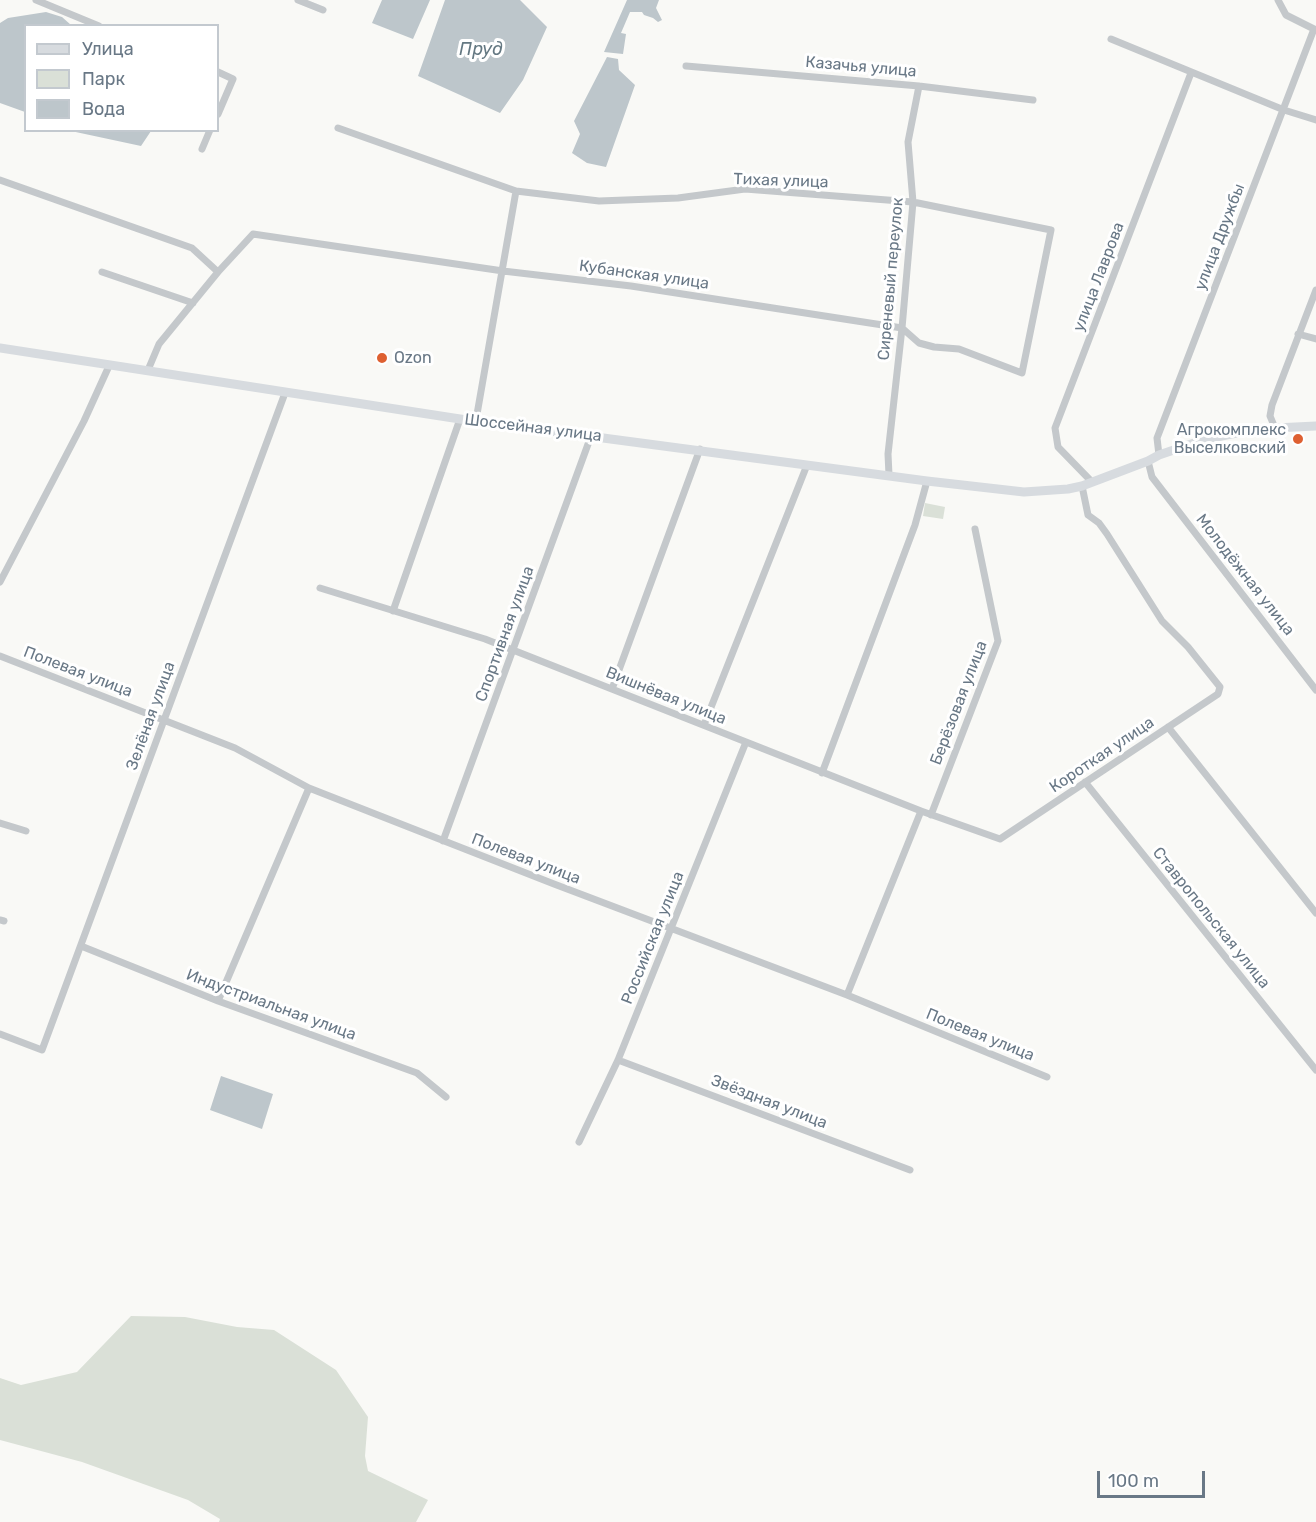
<!DOCTYPE html>
<meta charset="utf-8">
<style>
body{margin:0}
#map{position:relative;width:1316px;height:1522px;overflow:hidden;background:#f9f9f6;font-family:Rubik,sans-serif}
canvas{display:block}
.legend{position:absolute;left:24px;top:24px;width:195px;height:108px;box-sizing:border-box;background:#fff;border:2px solid #c3c9cf;margin:0;padding:8px 10px;list-style:none;font-size:18px;color:#697886}
.legend li{display:flex;align-items:center;gap:12px;height:30px}
.legend b{width:30px;border:2px solid #c3c9cf}
.scale{position:absolute;left:1097px;top:1471px;width:108px;height:27px;box-sizing:border-box;border:3px solid #697886;border-top:0;padding-left:8px;font-size:18px;line-height:21px;white-space:nowrap;color:#697886;-webkit-text-stroke:4px #fff;paint-order:stroke}
</style>
<div id="map">
<canvas width="1316" height="1522"></canvas>
<ul class="legend">
<li><b style="height:8px;background:#d7dbdf"></b>Улица</li>
<li><b style="height:16px;background:#dae0d7"></b>Парк</li>
<li><b style="height:16px;background:#bdc6cb"></b>Вода</li>
</ul>
<div class="scale">100 m</div>
</div>
<script>
const ctx = document.querySelector('canvas').getContext('2d');
ctx.lineJoin = 'round';
function fill(path, color) { ctx.fillStyle = color; ctx.fill(path, 'evenodd'); }
const shape = rows => new Path2D(rows.map(r => 'M' + r).join(''));
function strokePath(path, color, width, dash) { ctx.strokeStyle = color; ctx.lineWidth = width; ctx.lineCap = dash ? 'butt' : 'round'; ctx.setLineDash(dash || []); ctx.stroke(path); }
function write(font, color, halo, rows, align = 'center') {
  ctx.font = font + ' Rubik,sans-serif'; ctx.lineWidth = 6; ctx.setLineDash([]); ctx.textBaseline = 'middle'; ctx.strokeStyle = halo; ctx.fillStyle = color; for (const [text, x, y, turn = 0] of rows) {
    ctx.save(); ctx.translate(x, y); ctx.rotate((+turn || 0) * Math.PI / 180); ctx.textAlign = isNaN(turn) ? turn : align; if (halo) ctx.strokeText(text, 0, 0); ctx.fillText(text, 0, 0); ctx.restore();
  }
}
fill(shape([
 [925,503,945,507,943,519,923,516],
 [131,1316,185,1317,237,1327,274,1330,336,1370,368,1417,365,1456,368,1471,428,1500,416,1522,219,1522,220,1519,188,1500,82,1462,0,1440,0,1378,21,1385,77,1372]
]), '#dae0d7');
fill(shape([
 [382,0,430,0,413,39,372,23],
 [445,0,520,0,547,27,523,80,500,113,418,76],
 [627,0,659,0,656,8,662,20,658,22,653,18,644,15,642,12,630,12,621,33,626,34,623,54,604,52],
 [46,12,62,17,71,25,26,26,25,112,0,103,0,23,8,18],
 [607,57,618,59,619,70,635,85,606,167,587,163,572,153,580,134,574,121],
 [71,131,151,130,151,131,141,146],
 [221,1076,273,1094,262,1129,210,1110]
]), '#bdc6cb');
strokePath(shape([
 [36,0,99,26],
 [298,0,323,10],
 [1278,0,1286,15,1316,30],
 [1111,39,1284,110,1316,120],
 [686,66,919,86,1033,100],
 [218,72,233,79,218,114],
 [202,149,210,130],
 [0,180,192,248,218,272],
 [102,272,193,303],
 [1298,334,1316,339],
 [148,370,159,344,218,272,253,234,503,271,631,286,902,328,919,343,934,347,959,349,1022,373,1051,230,913,202,745,189,678,198,599,201,516,191,338,128],
 [476,420,516,191],
 [1275,428,1270,416,1272,405,1316,290],
 [1159,455,1157,438,1314,29],
 [1148,461,1152,477,1316,690],
 [889,475,888,454,902,328,913,202,908,142,919,86],
 [1092,482,1058,447,1055,428,1191,73],
 [0,582,84,421,109,366],
 [320,588,485,639,921,811,1000,839,1218,694,1220,687,1188,647,1162,621,1107,534,1099,523,1088,515,1082,486],
 [393,611,460,419],
 [0,656,235,748,309,788,554,884,847,995,1047,1077],
 [612,689,700,449],
 [704,725,807,465],
 [1168,727,1316,913],
 [822,773,915,525,927,481],
 [1085,782,1316,1070],
 [931,815,998,641,975,529],
 [0,823,26,831],
 [443,841,591,436],
 [0,920,4,921],
 [81,946,218,1001,417,1073,446,1097],
 [847,995,921,811],
 [218,1001,309,788],
 [0,1034,42,1050,285,393],
 [618,1060,910,1170],
 [579,1142,618,1060,746,742]
]), '#c4c8cb', 7);
strokePath(shape([
 [0,348,460,419,927,481,1024,492,1068,489,1082,486,1148,461,1159,455,1203,440,1231,434,1275,428,1316,426]
]), '#d7dbdf', 9);
for (const [x, y, r, color] of [
 [382,358,6,"#de6031"],
 [1298,439,6,"#de6031"]
]) { const dot = new Path2D(); dot.arc(x, y, r, 0, 2 * Math.PI); ctx.fillStyle = color; ctx.fill(dot); strokePath(dot, '#fff', 2); }
write('16px', '#697886', '#fff', [
 ["Казачья улица",861,67,5],
 ["Тихая улица",781,181,2],
 ["улица Дружбы",1220,237,-69],
 ["Кубанская улица",644,275,8],
 ["улица Лаврова",1099,277,-69],
 ["Сиреневый переулок",891,279,-85],
 ["Шоссейная улица",533,428,7],
 ["Молодёжная улица",1245,575,52],
 ["Спортивная улица",505,634,-70],
 ["Полевая улица",78,672,21],
 ["Вишнёвая улица",666,696,22],
 ["Берёзовая улица",959,703,-69],
 ["Зелёная улица",151,716,-70],
 ["Короткая улица",1102,755,-34],
 ["Полевая улица",526,859,21],
 ["Ставропольская улица",1211,918,51],
 ["Российская улица",653,938,-68],
 ["Индустриальная улица",271,1005,20],
 ["Полевая улица",980,1035,22],
 ["Звёздная улица",769,1102,21]
]);
write('16px', '#697886', '#fff', [
 ["Ozon",394,358],
 ["Агрокомплекс",1286,430,"right"],
 ["Выселковский",1286,448,"right"]
], 'left');
write('italic 18px', '#647882', '#fff', [
 ["Пруд",481,50]
]);
</script>
